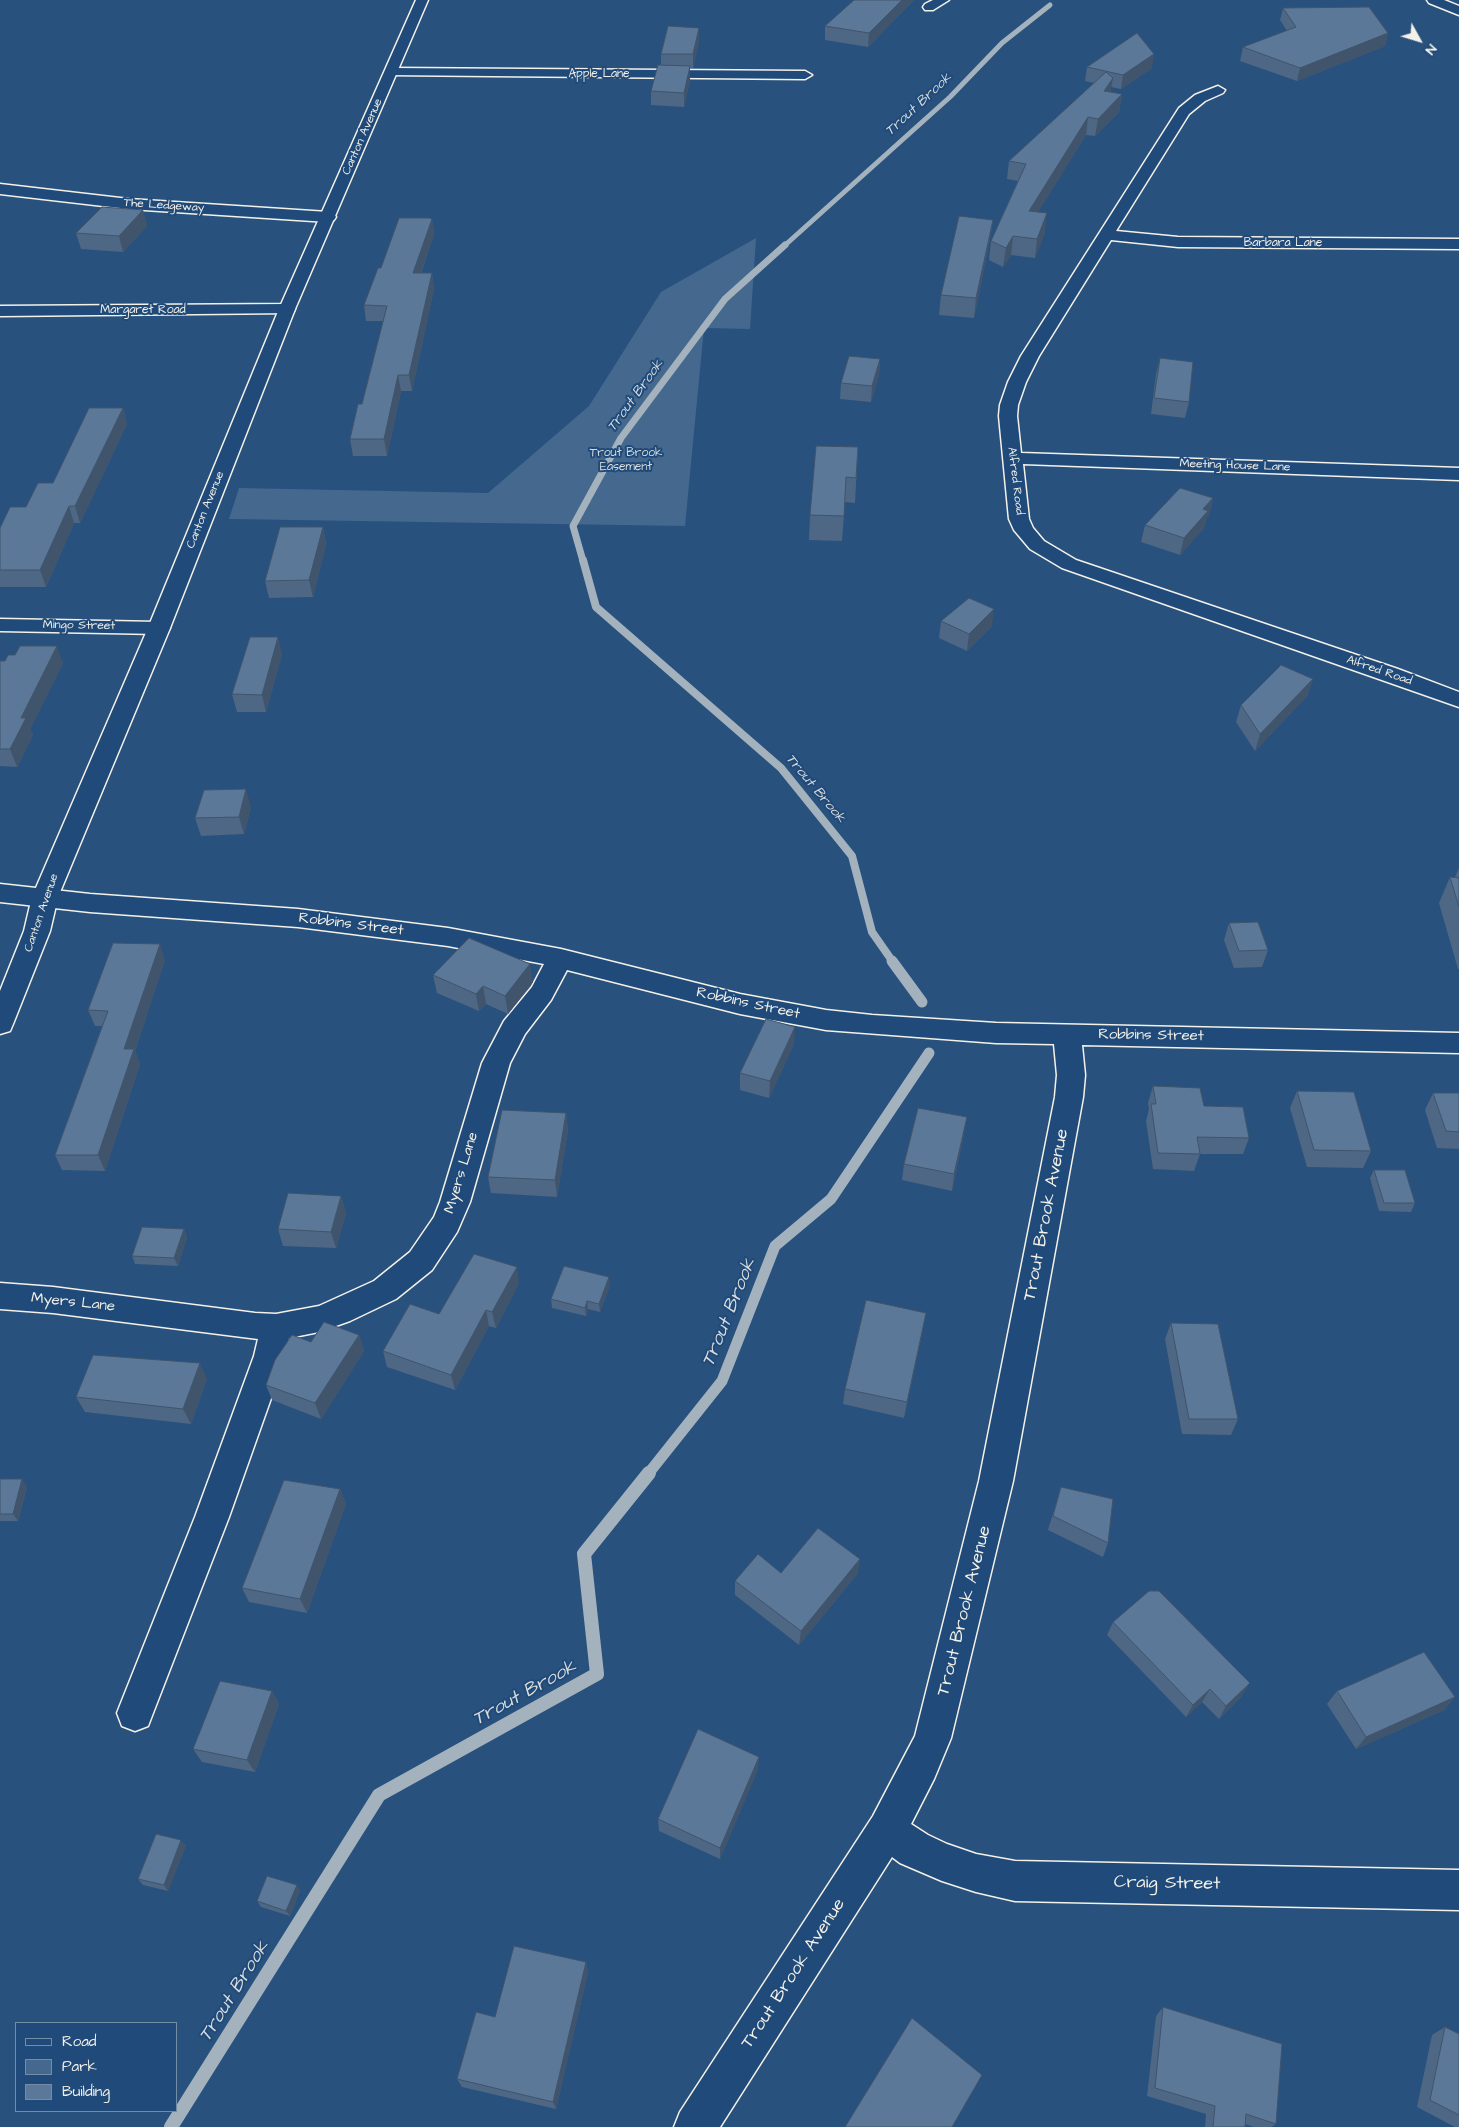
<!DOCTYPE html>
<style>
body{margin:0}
#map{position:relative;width:1459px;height:2127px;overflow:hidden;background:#28517e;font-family:"Architects Daughter",sans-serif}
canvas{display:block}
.legend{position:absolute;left:15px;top:2022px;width:162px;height:90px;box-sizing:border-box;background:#1f4a7a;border:1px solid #748da6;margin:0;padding:6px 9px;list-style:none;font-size:15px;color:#f4f1e8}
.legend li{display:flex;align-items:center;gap:10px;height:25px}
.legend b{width:25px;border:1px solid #748da6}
.north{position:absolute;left:1394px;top:15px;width:50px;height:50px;-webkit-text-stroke:4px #1f4a7a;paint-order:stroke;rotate:129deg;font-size:14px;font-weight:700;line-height:20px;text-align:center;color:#f4f1e8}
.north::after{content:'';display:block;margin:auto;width:18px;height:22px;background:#f4f1e8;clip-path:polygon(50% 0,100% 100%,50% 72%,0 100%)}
</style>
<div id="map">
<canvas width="1459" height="2127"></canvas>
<ul class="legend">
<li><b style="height:6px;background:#1f4a7a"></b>Road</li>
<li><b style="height:14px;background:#45688e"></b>Park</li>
<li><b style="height:14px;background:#5b7899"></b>Building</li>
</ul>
<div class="north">N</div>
</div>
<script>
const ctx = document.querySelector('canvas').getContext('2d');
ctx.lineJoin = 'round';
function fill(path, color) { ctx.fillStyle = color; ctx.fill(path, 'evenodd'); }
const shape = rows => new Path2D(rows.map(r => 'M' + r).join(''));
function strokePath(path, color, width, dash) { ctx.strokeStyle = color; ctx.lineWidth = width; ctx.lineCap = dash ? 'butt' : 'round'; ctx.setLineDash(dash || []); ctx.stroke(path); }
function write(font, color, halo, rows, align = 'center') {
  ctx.font = font + ' "Architects Daughter",sans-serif'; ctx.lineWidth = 4; ctx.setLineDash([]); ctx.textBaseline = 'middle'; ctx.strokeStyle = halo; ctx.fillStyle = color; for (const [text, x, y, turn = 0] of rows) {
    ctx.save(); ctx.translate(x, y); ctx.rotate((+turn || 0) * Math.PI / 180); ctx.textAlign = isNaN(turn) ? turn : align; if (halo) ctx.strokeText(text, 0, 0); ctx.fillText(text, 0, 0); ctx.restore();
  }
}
fill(shape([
 [756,238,750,329,704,328,685,526,229,519,239,488,488,493,589,406,661,292]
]), '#45688e');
strokePath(shape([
 [783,247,950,97,1002,43,1050,5]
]), '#a4b2be', 5);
strokePath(shape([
 [583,561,573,526,621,438,725,299,785,245]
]), '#a4b2be', 7);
strokePath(shape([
 [583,560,596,607,781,768,852,856,872,932,893,962]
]), '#a4b2be', 8);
strokePath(shape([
 [892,961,922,1002],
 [648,1474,722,1381,775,1246,831,1199,929,1053]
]), '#a4b2be', 11);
strokePath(shape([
 [171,2127,379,1795,597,1674,584,1554,649,1473]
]), '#a4b2be', 14);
const minor = shape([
 [933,0,949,0,933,10,925,10,923,7,925,4,933,0],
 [392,68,805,71,812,75,805,79,387,75,385,72,392,68],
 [1218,86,1225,90,1223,93,1205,101,1189,114,1116,231,1178,237,1459,239,1459,249,1178,247,1111,240,1039,356,1026,382,1018,405,1017,416,1021,453,1459,468,1459,480,1023,464,1029,519,1033,528,1044,541,1076,560,1398,669,1459,692,1459,707,1062,568,1030,549,1014,530,1009,519,999,416,1000,405,1008,382,1021,356,1179,108,1195,95,1218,86],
 [0,184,129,199,328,212,334,214,336,217,334,220,328,222,129,209,0,194,0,184],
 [287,304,293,305,295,309,293,313,0,316,0,306,287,304],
 [0,619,159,622,167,623,170,628,167,633,159,634,0,631,0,619],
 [0,884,90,894,298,909,448,928,561,949,740,994,826,1010,872,1015,996,1023,1459,1033,1459,1053,1082,1045,1085,1075,1083,1097,1013,1481,951,1738,934,1779,911,1824,928,1835,947,1844,976,1854,1015,1861,1459,1870,1459,1910,1015,1901,976,1892,942,1881,900,1863,892,1857,720,2127,674,2127,680,2112,873,1816,915,1736,979,1481,1055,1097,1057,1075,1054,1044,996,1043,826,1030,740,1014,567,970,551,1000,525,1034,510,1063,470,1202,457,1232,432,1270,396,1299,350,1321,319,1332,289,1338,286,1356,229,1517,153,1713,148,1726,135,1731,122,1726,117,1713,195,1517,254,1356,258,1339,53,1313,0,1309,0,1283,53,1287,255,1313,276,1314,319,1306,374,1281,410,1252,434,1217,440,1202,482,1063,504,1021,532,987,544,964,448,946,298,927,90,912,0,902,0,884]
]);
const major = shape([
 [416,0,428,0,295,309,170,628,58,897,50,931,13,1024,10,1031,0,1034,0,991,24,931,32,897,148,628,279,309,416,0]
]);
const highway = shape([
 [1427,0,1444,0,1459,6,1459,15,1429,3,1427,0]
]);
strokePath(minor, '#f4f1e8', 3);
strokePath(major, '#f4f1e8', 3);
strokePath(highway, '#f4f1e8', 3);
fill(minor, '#1f4a7a');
fill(major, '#1f4a7a');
fill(highway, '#1f4a7a');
fill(shape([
 [914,0,868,47,825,40,825,26],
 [1283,8,1388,33,1385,46,1297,81,1240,61,1243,47,1287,31,1280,20],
 [699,41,693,68,690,68,690,80,684,107,651,105,651,91,661,65,661,54],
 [1087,67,1152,68,1121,89,1111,87,1111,92,1122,94,1119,112,1095,136,1086,135,1038,212,1045,232,1035,258,1011,255,1003,267,989,260,991,241,1018,181,1007,179,1009,161,1094,83,1085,81],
 [143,210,147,226,123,252,81,249,76,233],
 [432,219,434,234,421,273,432,273,434,289,412,391,401,391,387,456,353,456,350,439,362,404,383,321,366,321,364,305,381,268],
 [993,220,990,239,974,318,939,315,941,295],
 [1160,358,1189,402,1185,418,1151,414,1156,374],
 [880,359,879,375,871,402,840,399,841,383],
 [123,408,127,424,80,523,74,523,46,587,0,587,0,528,26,507,53,483],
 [858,447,855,503,845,502,842,541,809,540,810,515],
 [1213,498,1209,515,1207,517,1204,528,1180,555,1141,542,1145,525],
 [323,527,326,544,313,597,269,598,265,581],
 [941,621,992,626,967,651,939,638],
 [282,654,266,712,237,712,232,694],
 [0,661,63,663,30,729,33,735,17,767,0,766],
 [1313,679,1307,696,1255,751,1236,722,1241,705],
 [251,807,244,834,201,836,195,818],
 [1459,868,1459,969,1458,969,1439,903,1450,877,1455,877],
 [1229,923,1268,950,1262,967,1234,968,1224,940],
 [165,960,135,1051,140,1064,105,1171,62,1170,55,1155,102,1026,95,1026,88,1010],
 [433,975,533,982,508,1014,486,1004,479,1011,437,993],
 [794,1044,769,1098,740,1090,740,1073],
 [1153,1086,1204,1106,1249,1138,1243,1154,1200,1154,1194,1171,1153,1169,1146,1121,1149,1109,1148,1103],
 [1297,1091,1371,1151,1363,1168,1307,1167,1290,1108],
 [1433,1093,1459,1093,1459,1149,1437,1148,1425,1110],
 [566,1113,568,1130,557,1197,491,1193,488,1177],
 [964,1134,952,1191,902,1180,904,1164],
 [1374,1170,1415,1203,1411,1212,1379,1211,1370,1178],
 [341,1196,346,1213,336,1248,283,1246,278,1229],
 [184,1229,187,1237,178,1266,135,1264,132,1256],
 [519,1283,496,1328,489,1326,455,1390,387,1367,383,1351,439,1314],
 [610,1285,600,1312,588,1309,586,1316,552,1308,551,1299],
 [1171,1323,1238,1419,1231,1435,1182,1434,1165,1339],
 [923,1329,904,1418,843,1404,845,1389],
 [359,1335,364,1351,321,1419,272,1400,266,1385,311,1342],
 [207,1379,191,1424,85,1412,76,1397],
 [0,1479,27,1487,18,1521,0,1521],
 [1061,1487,1108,1543,1103,1557,1048,1530],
 [340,1489,346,1504,307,1613,249,1602,242,1588],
 [781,1573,858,1573,799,1645,735,1595,735,1581],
 [1113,1622,1242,1696,1219,1719,1202,1702,1186,1717,1107,1635],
 [272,1691,279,1704,255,1772,202,1762,193,1749],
 [1337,1691,1455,1697,1444,1710,1356,1749,1327,1704],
 [758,1769,720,1859,659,1831,658,1819],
 [186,1845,168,1891,143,1885,138,1879],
 [300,1890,290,1916,261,1907,257,1901],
 [586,1962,588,1972,556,2109,462,2087,457,2079,495,2017],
 [1163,2007,1276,2124,1271,2127,1254,2127,1245,2124,1245,2127,1205,2127,1206,2114,1147,2096,1156,2016],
 [1445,2027,1459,2034,1459,2127,1455,2127,1417,2107,1432,2035]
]), '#4e6784');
fill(shape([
 [902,0,914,0,868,47,869,33],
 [699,28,699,41,693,68,693,54],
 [1388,33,1385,46,1297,81,1300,68],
 [1154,54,1152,68,1121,89,1123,75],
 [690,66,690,80,684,107,684,93],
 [1113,78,1110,95,1104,91],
 [1122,94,1119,112,1095,136,1098,119],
 [1088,117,1086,135,1027,230,1029,211],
 [143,210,147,226,123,252,119,236],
 [1047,213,1045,232,1035,258,1037,239],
 [432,219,434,234,415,289,413,273],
 [993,220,990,239,974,318,976,298],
 [1013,236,1011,255,1003,267,1006,248],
 [432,273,434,289,412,391,409,375],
 [880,359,879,375,871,402,872,386],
 [398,375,401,391,387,456,384,439],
 [123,408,127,424,80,523,75,506],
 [1213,498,1209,515,1207,517,1204,528,1180,555,1184,538,1203,509],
 [69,506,74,523,46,587,40,570],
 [323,527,326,544,313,597,309,580],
 [994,609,992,626,967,651,969,634],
 [278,637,282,654,266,712,262,695],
 [57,646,63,663,30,729,33,735,17,767,10,749,21,718],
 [1313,679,1307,696,1255,751,1260,734],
 [246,789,251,807,244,834,239,817],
 [160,944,165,960,135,1051,140,1064,105,1171,98,1155,124,1049],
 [530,964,533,982,508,1014,505,996],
 [483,986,486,1004,479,1011,476,994],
 [795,1027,794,1044,769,1098,770,1081],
 [566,1113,568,1130,557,1197,555,1180],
 [967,1117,964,1134,952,1191,954,1174],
 [341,1196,346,1213,336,1248,331,1232],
 [184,1229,187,1237,178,1266,174,1258],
 [517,1267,519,1283,496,1328,492,1312],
 [609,1277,610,1285,600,1312,599,1304],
 [587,1301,588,1309,586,1316,585,1308],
 [486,1310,489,1326,455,1390,451,1375],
 [926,1313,923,1329,904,1418,907,1402],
 [359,1335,364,1351,321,1419,315,1403],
 [200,1363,207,1379,191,1424,183,1409],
 [22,1479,27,1487,18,1521,13,1514],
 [340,1489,346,1504,307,1613,300,1599],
 [860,1559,858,1573,799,1645,801,1631],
 [1250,1683,1242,1696,1219,1719,1226,1706],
 [1210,1689,1202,1702,1186,1717,1193,1705],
 [272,1691,279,1704,255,1772,247,1760],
 [1455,1697,1444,1710,1356,1749,1366,1737],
 [759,1757,758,1769,720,1859,720,1848],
 [181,1840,186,1845,168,1891,164,1885],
 [297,1885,300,1890,290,1916,286,1911],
 [586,1962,588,1972,556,2109,553,2102]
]), '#40546b');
const building = shape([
 [854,0,902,0,869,33,825,26,854,0],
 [1369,7,1388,33,1300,68,1243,47,1296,27,1283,8,1369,7],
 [668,26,699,28,693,54,661,54,668,26],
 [1137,33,1154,54,1123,75,1087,67,1137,33],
 [658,65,690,66,684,93,651,91,658,65],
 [1106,72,1113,78,1104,91,1122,94,1098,119,1088,117,1029,211,1047,213,1037,239,1013,236,1006,248,991,241,1026,164,1009,161,1106,72],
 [102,207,143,210,119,236,76,233,102,207],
 [959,216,993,220,976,298,941,295,959,216],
 [399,218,429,218,432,219,413,273,432,273,409,375,398,375,384,439,350,439,358,404,362,404,387,306,364,305,378,268,381,268,399,218],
 [849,356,880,359,872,386,841,383,849,356],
 [1160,358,1193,362,1189,402,1154,398,1160,358],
 [89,408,123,408,75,506,69,506,40,570,0,570,0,528,10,507,26,507,38,483,53,483,89,408],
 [816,446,858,447,856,478,846,477,844,516,810,515,816,446],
 [1180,488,1213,498,1203,509,1208,511,1184,538,1145,525,1180,488],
 [280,527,323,527,309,580,265,581,280,527],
 [969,598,994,609,969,634,941,621,969,598],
 [250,637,278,637,262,695,232,694,250,637],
 [20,646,57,646,21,718,26,718,10,749,0,749,0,661,5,661,8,655,15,655,20,646],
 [1281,665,1313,679,1260,734,1241,705,1281,665],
 [246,789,239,817,195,818,204,790,246,789],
 [1450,877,1459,878,1459,907,1450,877],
 [1258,922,1268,950,1239,951,1229,923,1258,922],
 [469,938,530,964,505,996,483,986,476,994,433,975,469,938],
 [113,943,160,944,124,1049,134,1049,98,1155,55,1155,108,1011,88,1010,113,943],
 [766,1019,795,1027,770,1081,740,1073,766,1019],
 [1153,1086,1200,1088,1204,1106,1243,1107,1249,1138,1197,1137,1200,1154,1158,1153,1151,1104,1156,1104,1153,1086],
 [1297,1091,1354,1092,1371,1151,1314,1150,1297,1091],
 [1433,1093,1459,1093,1459,1132,1446,1131,1433,1093],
 [918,1108,967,1117,954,1174,904,1164,918,1108],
 [502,1110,566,1113,555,1180,488,1177,502,1110],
 [1374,1170,1405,1170,1415,1203,1384,1203,1374,1170],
 [288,1193,341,1196,331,1232,278,1229,288,1193],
 [142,1227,184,1229,174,1258,132,1256,142,1227],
 [474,1254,517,1267,492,1312,486,1310,451,1375,383,1351,410,1304,439,1314,474,1254],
 [564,1266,609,1277,599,1304,587,1301,585,1308,551,1299,564,1266],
 [866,1300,926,1313,907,1402,845,1389,866,1300],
 [324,1322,359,1335,315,1403,266,1385,275,1360,292,1335,311,1342,324,1322],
 [1171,1323,1218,1324,1238,1419,1189,1419,1171,1323],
 [93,1355,200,1363,183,1409,76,1397,93,1355],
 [0,1479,22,1479,13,1514,0,1514,0,1479],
 [284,1480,340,1489,300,1599,242,1588,284,1480],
 [1061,1487,1113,1499,1108,1543,1053,1516,1061,1487],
 [818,1528,860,1559,801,1631,735,1581,758,1554,781,1573,818,1528],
 [1149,1591,1159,1591,1250,1683,1226,1706,1210,1689,1193,1705,1113,1622,1149,1591],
 [1424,1652,1455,1697,1366,1737,1337,1691,1424,1652],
 [220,1681,272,1691,247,1760,193,1749,220,1681],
 [698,1729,759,1757,720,1848,658,1819,698,1729],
 [156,1834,181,1840,164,1885,138,1879,156,1834],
 [267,1876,297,1885,286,1911,257,1901,267,1876],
 [514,1946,586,1962,553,2102,457,2079,476,2012,495,2017,514,1946],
 [1163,2007,1282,2044,1276,2124,1246,2114,1245,2127,1213,2127,1215,2106,1155,2088,1163,2007],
 [912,2018,982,2075,952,2127,845,2127,912,2018],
 [1445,2027,1459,2034,1459,2115,1430,2100,1445,2027]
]);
fill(building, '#5b7899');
strokePath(building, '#40546b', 1);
write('12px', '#f4f1e8', '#1f4a7a', [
 ["Apple Lane",599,74],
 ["Canton Avenue",363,137,-66],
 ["The Ledgeway",164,206,4],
 ["Barbara Lane",1283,243],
 ["Margaret Road",143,310],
 ["Meeting House Lane",1235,466,2],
 ["Alfred Road",1015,481,83],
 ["Canton Avenue",206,510,-68],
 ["Mingo Street",79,626,1],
 ["Alfred Road",1379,671,19],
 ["Canton Avenue",42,913,-71]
]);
write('12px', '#dadcda', '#1f4a7a', [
 ["Trout Brook",626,453],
 ["Easement",626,467]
]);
write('italic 14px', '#d9dcda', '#1f4a7a', [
 ["Trout Brook",919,105,-43],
 ["Trout Brook",636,396,-54],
 ["Trout Brook",815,789,50]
]);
write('15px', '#f4f1e8', '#1f4a7a', [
 ["Robbins Street",351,925,7],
 ["Robbins Street",748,1004,12],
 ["Robbins Street",1151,1036,1],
 ["Myers Lane",462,1173,-73],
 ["Myers Lane",73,1303,6]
]);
write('18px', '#f4f1e8', '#1f4a7a', [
 ["Trout Brook Avenue",1047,1215,-79],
 ["Trout Brook Avenue",965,1611,-76],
 ["Craig Street",1167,1884,1],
 ["Trout Brook Avenue",794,1974,-57]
]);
write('italic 19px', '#d9dcda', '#1f4a7a', [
 ["Trout Brook",730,1313,-68],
 ["Trout Brook",525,1694,-29],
 ["Trout Brook",235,1992,-58]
]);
</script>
